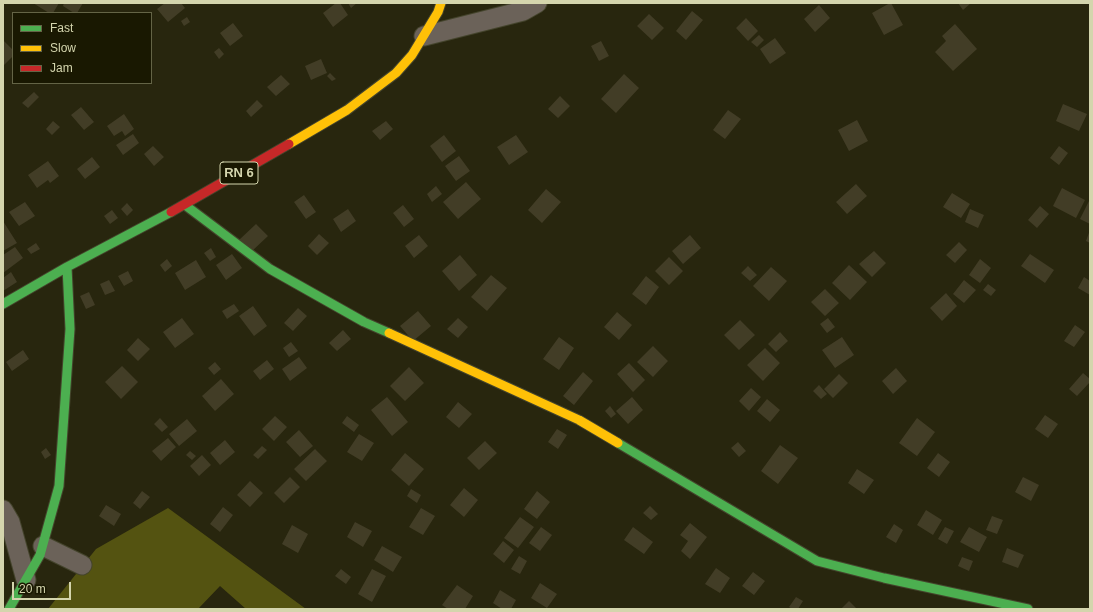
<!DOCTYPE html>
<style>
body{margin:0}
#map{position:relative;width:1093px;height:612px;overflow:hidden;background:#28260e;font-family:Arial,sans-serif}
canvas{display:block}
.frame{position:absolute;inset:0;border:4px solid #d4d5ad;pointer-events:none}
.legend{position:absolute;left:12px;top:12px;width:140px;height:72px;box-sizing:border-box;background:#191801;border:1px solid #646446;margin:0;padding:5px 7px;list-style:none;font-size:12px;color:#d4d5ad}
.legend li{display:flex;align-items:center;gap:8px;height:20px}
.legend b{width:20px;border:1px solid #646446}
.scale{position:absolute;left:12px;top:582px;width:59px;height:18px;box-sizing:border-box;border:2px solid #d4d5ad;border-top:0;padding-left:5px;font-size:12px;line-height:14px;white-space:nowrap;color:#d4d5ad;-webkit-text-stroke:3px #191801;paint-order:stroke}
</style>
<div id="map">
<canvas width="1093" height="612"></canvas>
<div class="frame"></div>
<ul class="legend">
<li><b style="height:5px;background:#4caf50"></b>Fast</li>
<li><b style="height:5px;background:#ffc107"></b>Slow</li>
<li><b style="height:5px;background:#c62828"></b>Jam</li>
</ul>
<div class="scale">20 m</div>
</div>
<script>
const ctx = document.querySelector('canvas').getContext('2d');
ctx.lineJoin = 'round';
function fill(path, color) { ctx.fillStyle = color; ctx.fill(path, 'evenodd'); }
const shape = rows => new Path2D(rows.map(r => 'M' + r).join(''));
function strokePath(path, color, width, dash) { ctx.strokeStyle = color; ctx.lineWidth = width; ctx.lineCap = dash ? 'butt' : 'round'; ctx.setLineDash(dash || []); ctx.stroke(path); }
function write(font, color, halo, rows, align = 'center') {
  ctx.font = font + ' Arial,sans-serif'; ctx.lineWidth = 3; ctx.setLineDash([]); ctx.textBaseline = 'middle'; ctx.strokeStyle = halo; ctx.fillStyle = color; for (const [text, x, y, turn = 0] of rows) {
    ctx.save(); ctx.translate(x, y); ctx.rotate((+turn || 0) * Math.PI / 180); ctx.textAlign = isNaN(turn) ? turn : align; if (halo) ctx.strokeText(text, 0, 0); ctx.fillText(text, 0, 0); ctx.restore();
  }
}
fill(shape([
 [168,508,306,609,246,609,220,586,198,609,48,609,96,549]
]), '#545311');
fill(shape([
 [33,3,59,3,53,13,49,13],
 [64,3,83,3,77,13,74,13,63,6],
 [165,3,181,3,185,8,168,22,157,9],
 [336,3,340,3,348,15,333,27,323,13],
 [348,3,357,3,351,8],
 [890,3,891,3,903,25,884,35,872,13],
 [958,3,971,3,963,10],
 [819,5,830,18,815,32,804,19],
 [692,11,703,20,686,40,676,31],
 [649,14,664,28,652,40,637,26],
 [187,17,190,22,184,26,181,21],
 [746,18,758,31,748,41,736,28],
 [233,23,243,36,230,46,220,33],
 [955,24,977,49,953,71,935,52,946,41,942,36],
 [759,35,764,40,757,47,751,42],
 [775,38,786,53,770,64,760,49],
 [3,40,13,50,13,56,3,66],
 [601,41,609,56,599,61,591,46],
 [219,48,224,54,219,59,214,52],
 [321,59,327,73,311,80,305,66],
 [330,73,336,79,332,81,327,76],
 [624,74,639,88,616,113,601,99],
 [281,75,290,84,276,96,267,87],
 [34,92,39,97,28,108,22,103],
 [560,96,570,106,558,118,548,109],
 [257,100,263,106,251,117,246,111],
 [1063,104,1087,114,1079,131,1056,121],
 [81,107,94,122,84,130,71,115],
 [728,110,741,119,725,139,713,130],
 [124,114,134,129,125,136,122,131,114,136,107,126],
 [857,120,868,141,849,151,838,130],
 [53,121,60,127,52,135,46,129],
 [386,121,393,129,380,140,372,131],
 [133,134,139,143,123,155,116,145],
 [444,135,456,151,442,162,430,146],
 [516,135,528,152,509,165,497,147],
 [153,146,164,157,154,166,144,154],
 [1059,146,1068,153,1059,165,1050,158],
 [459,156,470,171,456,181,445,166],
 [92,157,100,167,85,179,77,169],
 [48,161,59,176,50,183,48,180,37,188,28,175],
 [466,182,481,199,458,219,443,202],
 [856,184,867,196,847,214,836,202],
 [436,186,442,194,432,202,427,194],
 [1062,188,1085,200,1076,218,1053,206],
 [546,189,561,202,542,223,528,210],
 [952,193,970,204,961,218,943,207],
 [304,195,316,212,306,219,294,202],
 [1090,199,1090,224,1080,219],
 [25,202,35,216,19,226,9,212],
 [127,203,133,210,127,216,121,209],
 [403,205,414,219,404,227,393,213],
 [1040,206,1049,214,1037,228,1028,220],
 [348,209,356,221,341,232,333,219],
 [970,209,984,215,978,228,965,222],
 [112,210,118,218,110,224,104,216],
 [3,221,17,243,3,251],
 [256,224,268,236,251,252,239,240],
 [1090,230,1090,243,1086,241],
 [319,234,329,243,317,255,308,246],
 [419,235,428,246,414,258,405,246],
 [690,235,701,248,683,264,672,251],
 [959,242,967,250,955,263,946,255],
 [36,243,40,249,31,254,27,249],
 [15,247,23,258,3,273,3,255],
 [211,248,216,257,210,261,204,253],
 [874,251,886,263,872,277,859,264],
 [232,254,242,268,226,280,216,265],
 [1030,254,1054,270,1045,283,1021,266],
 [460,255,477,275,459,291,442,271],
 [669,257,683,271,669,285,655,271],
 [167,259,172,266,165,272,160,265],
 [980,259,991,268,980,283,969,275],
 [196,260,206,277,185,290,175,273],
 [849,265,867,282,850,300,832,283],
 [748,266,757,275,750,281,741,273],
 [771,267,787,281,769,301,753,286],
 [128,271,133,281,124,286,118,276],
 [11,272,17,282,3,291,3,278],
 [491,275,507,288,487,311,471,297],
 [646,276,659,287,646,305,632,294],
 [1084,277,1090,281,1090,295,1078,288],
 [109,280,115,291,105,295,100,284],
 [964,280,976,290,964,303,953,294],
 [988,284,996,290,991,296,983,290],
 [825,289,839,303,825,316,811,302],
 [89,292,95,305,86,309,80,296],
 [946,293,957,306,942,321,930,308],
 [234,304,239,311,227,319,222,311],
 [253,306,267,326,254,336,239,316],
 [298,308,307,316,293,331,284,323],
 [418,311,431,326,413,341,400,326],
 [617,312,632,325,619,340,604,327],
 [182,318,194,334,175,348,163,332],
 [458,318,468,327,458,338,447,329],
 [828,318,835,327,827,333,820,324],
 [740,320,755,335,739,350,724,335],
 [1075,325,1085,332,1074,347,1064,341],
 [343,330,351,339,337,351,329,343],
 [780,332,788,341,776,352,768,344],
 [559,337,574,348,559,370,543,359],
 [842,337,854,355,835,368,822,350],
 [138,338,150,349,138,361,127,350],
 [291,342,298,351,289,357,283,348],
 [653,346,668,361,653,377,637,362],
 [765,348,780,363,763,381,747,365],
 [23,350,29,359,12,371,6,362],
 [299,357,307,368,290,381,282,369],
 [267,360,274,369,260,380,253,371],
 [215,362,221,369,214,375,208,368],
 [629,363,645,380,633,392,617,374],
 [122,366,138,382,121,399,105,382],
 [409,367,424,383,405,401,390,386],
 [896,368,907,381,893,394,882,381],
 [583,372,593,381,574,405,563,396],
 [1083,373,1090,379,1090,382,1077,396,1069,389],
 [839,374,848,383,833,398,824,389],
 [221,379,234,394,215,411,202,396],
 [819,385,827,394,821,399,813,391],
 [751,388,761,397,749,411,739,401],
 [387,397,408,422,392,436,371,410],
 [632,397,643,410,628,424,616,411],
 [767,399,780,410,770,422,757,411],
 [458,402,472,414,459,428,446,417],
 [610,406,616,414,611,418,605,411],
 [1045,415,1058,424,1048,438,1035,429],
 [275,416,287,427,274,441,262,429],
 [347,416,359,425,354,432,342,423],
 [160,418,168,427,162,432,154,424],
 [917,418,935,432,917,456,899,443],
 [187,419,197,431,179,446,169,434],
 [557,429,567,435,558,449,548,442],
 [299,430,313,446,300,457,286,442],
 [359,434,374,443,362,461,347,452],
 [168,438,176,447,161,461,152,451],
 [225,440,235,452,220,465,210,453],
 [485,441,497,453,479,470,467,458],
 [738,442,746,451,739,457,731,448],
 [780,445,798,458,778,484,761,471],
 [262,446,267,450,258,459,253,455],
 [46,448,51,455,45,459,41,452],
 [315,449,327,461,306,481,294,469],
 [190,451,196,456,192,460,186,455],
 [405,453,424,469,409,486,391,470],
 [938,453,950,462,939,477,927,468],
 [202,455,211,465,199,476,190,466],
 [857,469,874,480,864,494,848,483],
 [290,477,300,487,284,503,274,493],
 [1023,477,1039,485,1031,501,1015,492],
 [250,481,263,493,250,507,237,495],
 [464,488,478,500,464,517,450,505],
 [411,489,421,495,417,503,407,496],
 [142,491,150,497,140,509,133,503],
 [537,491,550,502,537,519,524,509],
 [106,505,121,514,114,526,99,516],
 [650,506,658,514,651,520,643,513],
 [223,507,233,515,220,532,210,524],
 [421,508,435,516,423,535,409,527],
 [926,510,942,520,933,535,917,525],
 [992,516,1003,520,997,534,986,530],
 [520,517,534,527,518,548,504,538],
 [355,522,372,531,363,547,347,537],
 [690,523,707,537,690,559,681,551,688,541,680,535],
 [894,524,903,530,896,543,886,537],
 [292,525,308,534,298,553,282,544],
 [541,527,552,535,540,551,529,543],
 [633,527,653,542,644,554,624,540],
 [945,527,954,531,947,544,938,539],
 [969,527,987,537,979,552,960,542],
 [503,541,514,550,504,563,493,554],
 [382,546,402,557,393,572,374,560],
 [1007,548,1024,555,1018,568,1002,562],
 [519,556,527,561,520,574,511,569],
 [962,557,973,561,969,571,958,566],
 [716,568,730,578,720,593,705,584],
 [341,569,351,577,346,584,335,576],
 [372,569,386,576,372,602,358,594],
 [753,572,765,581,754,595,742,586],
 [540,583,557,594,547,608,531,598],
 [457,585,473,596,465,609,448,609,442,605],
 [500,590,516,600,511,609,502,609,493,603],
 [796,597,803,601,798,609,792,609,789,607],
 [849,601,857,609,841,609]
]), '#423d26');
const street = shape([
 [424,36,523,11,537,3],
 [3,510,10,522,26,580],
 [43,546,82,565]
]);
const fast = shape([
 [185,205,270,269,364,322,389,333],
 [3,304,67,267,171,212],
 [618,443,817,561,884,578,1028,609],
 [9,609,40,555,59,486,70,329,67,267]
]);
const slow = shape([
 [289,144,347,110,396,73,412,55,438,12,441,3],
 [389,333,579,420,618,443]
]);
const jam = shape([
 [171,212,289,144]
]);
strokePath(street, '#44442c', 21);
strokePath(fast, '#44442c', 11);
strokePath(slow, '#44442c', 11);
strokePath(jam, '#44442c', 11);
strokePath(street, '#6b6259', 19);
strokePath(fast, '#4caf50', 9);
strokePath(slow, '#ffc107', 9);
strokePath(jam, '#c62828', 9);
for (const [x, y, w] of [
 [239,173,38]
]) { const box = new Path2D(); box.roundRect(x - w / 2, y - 11, w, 22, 3); ctx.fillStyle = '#191801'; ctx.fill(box); strokePath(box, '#d4d5ad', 1); }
write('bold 13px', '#d4d5ad', null, [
 ["RN 6",239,173]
]);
</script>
